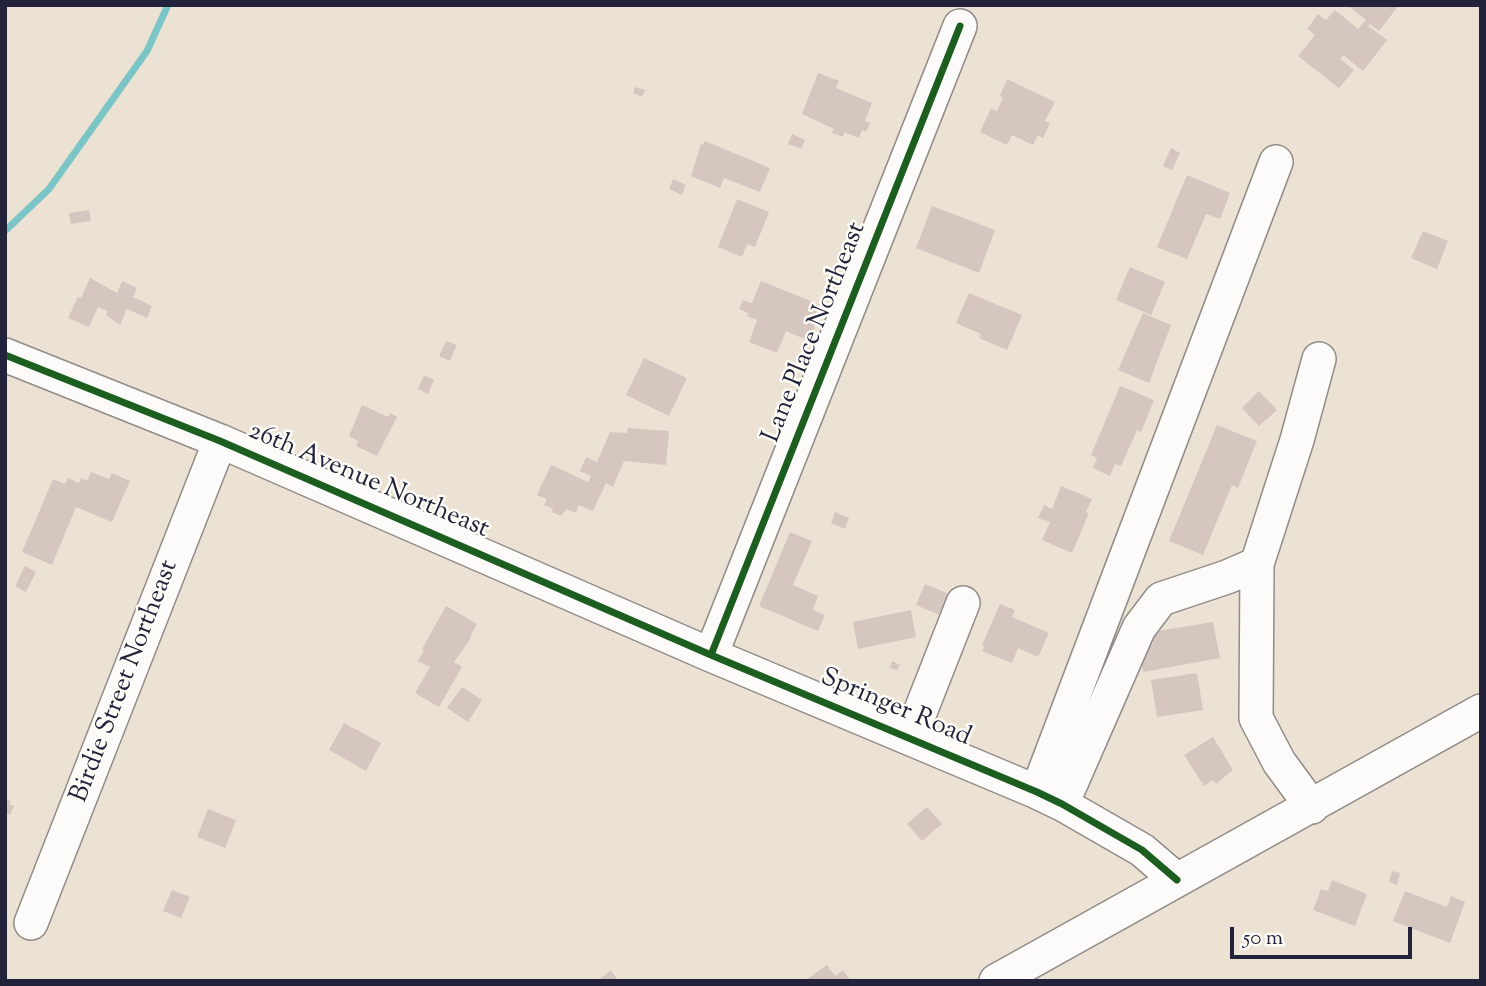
<!DOCTYPE html>
<style>
body{margin:0}
#map{position:relative;width:1486px;height:986px;overflow:hidden;background:#ece2d4;font-family:"Sorts Mill Goudy",serif}
canvas{display:block}
.frame{position:absolute;inset:0;border:7px solid #22223b;pointer-events:none}
.scale{position:absolute;left:1230px;top:927px;width:182px;height:32px;box-sizing:border-box;border:4px solid #22223b;border-top:0;padding-left:9px;font-size:21px;line-height:24px;white-space:nowrap;color:#22223b;-webkit-text-stroke:5px #fdfcf7;paint-order:stroke}
</style>
<div id="map">
<canvas width="1486" height="986"></canvas>
<div class="frame"></div>
<div class="scale">50 m</div>
</div>
<script>
const ctx = document.querySelector('canvas').getContext('2d');
ctx.lineJoin = 'round';
const shape = rows => new Path2D(rows.map(r => 'M' + r).join(''));
function strokePath(path, color, width, dash) { ctx.strokeStyle = color; ctx.lineWidth = width; ctx.lineCap = dash ? 'butt' : 'round'; ctx.setLineDash(dash || []); ctx.stroke(path); }
function fill(path, color) { ctx.fillStyle = color; ctx.fill(path, 'evenodd'); }
function write(font, color, halo, rows, align = 'center') {
  ctx.font = font + ' "Sorts Mill Goudy",serif'; ctx.lineWidth = 5; ctx.setLineDash([]); ctx.textBaseline = 'middle'; ctx.strokeStyle = halo; ctx.fillStyle = color; for (const [text, x, y, turn = 0] of rows) {
    ctx.save(); ctx.translate(x, y); ctx.rotate((+turn || 0) * Math.PI / 180); ctx.textAlign = isNaN(turn) ? turn : align; if (halo) ctx.strokeText(text, 0, 0); ctx.fillText(text, 0, 0); ctx.restore();
  }
}
strokePath(shape([
 [5,231,49,189,147,51,168,5]
]), '#7bc5c7', 7);
fill(shape([
 [1347,5,1399,5,1379,31,1370,24,1368,26,1387,40,1363,71,1343,55,1340,59,1354,70,1339,88,1298,56,1315,35,1307,29,1318,14,1326,20,1335,10,1358,29,1366,20],
 [818,73,839,81,836,88,872,103,865,121,870,123,866,132,862,130,859,138,844,132,843,137,832,133,834,129,802,114],
 [1007,79,1055,102,1045,121,1050,123,1043,138,1038,135,1033,145,1012,135,1007,145,980,132,991,108,997,111,1003,98,1000,96],
 [635,87,645,90,642,97,633,93],
 [792,134,805,140,801,149,788,144],
 [705,141,770,168,760,192,724,178,720,188,691,176,701,144,703,145],
 [1171,148,1180,153,1172,170,1163,166],
 [1187,175,1230,193,1220,219,1206,214,1187,259,1157,247],
 [673,179,686,185,682,195,669,189],
 [737,199,769,212,755,247,747,244,742,257,718,247],
 [932,206,995,230,979,273,916,248],
 [89,210,91,221,71,224,69,213],
 [1423,231,1448,241,1437,269,1411,258],
 [1130,267,1165,282,1151,315,1116,300],
 [90,278,117,293,122,281,137,288,133,297,152,306,147,318,127,309,120,325,106,315,108,311,98,307,89,327,68,318,78,297,81,298],
 [761,281,823,306,809,341,786,331,777,353,749,342,757,320,747,316,748,313,739,309,743,300,752,303],
 [969,293,1022,315,1007,350,979,338,981,334,956,323],
 [1143,313,1171,325,1149,383,1118,370],
 [446,341,457,345,450,361,439,356],
 [644,358,687,378,669,416,626,395],
 [424,375,434,380,428,394,418,389],
 [1120,386,1154,400,1141,432,1137,430,1121,466,1115,464,1110,476,1093,468,1097,458,1091,455],
 [1259,391,1277,410,1259,426,1242,408],
 [362,405,388,417,390,413,397,417,377,456,356,446,358,441,349,436],
 [1217,425,1257,441,1238,488,1232,485,1203,555,1169,541],
 [628,428,669,431,666,465,624,461,613,487,606,483,593,511,579,505,576,513,566,509,561,516,552,512,553,509,544,505,547,499,537,495,551,465,588,482,591,476,580,471,586,457,597,462,610,432,627,433],
 [91,472,109,479,112,473,130,481,112,522,76,507,52,565,22,552,53,479,65,484,68,478,79,483,81,478,87,481],
 [1061,486,1092,499,1086,512,1089,513,1072,553,1042,540,1050,522,1038,518,1044,505,1052,509],
 [835,512,849,518,845,529,831,523],
 [790,532,812,541,793,585,818,596,813,610,825,615,818,631,759,606],
 [25,566,36,572,26,592,15,586],
 [925,584,949,594,940,615,916,605],
 [1000,604,1015,610,1012,617,1049,633,1038,657,1018,648,1012,663,982,651,985,646,982,645],
 [446,606,477,624,470,637,471,638,454,662,462,667,439,707,415,693,430,667,418,661,424,650,422,649],
 [911,610,916,637,858,649,853,622],
 [1213,622,1220,658,1143,672,1139,647,1153,644,1151,632],
 [892,661,900,665,897,670,890,668],
 [1197,673,1203,710,1157,717,1151,680],
 [462,687,482,700,468,722,447,708],
 [344,723,381,743,366,771,329,750],
 [1213,737,1233,770,1216,784,1213,780,1204,786,1184,755],
 [5,799,11,801,9,804,14,806,10,815,5,813],
 [927,807,942,824,922,841,907,824],
 [208,809,236,820,225,848,197,837],
 [1392,871,1400,873,1397,885,1389,882],
 [1332,880,1367,894,1355,926,1313,910,1321,889,1328,891],
 [172,890,190,897,181,918,163,911],
 [1405,891,1447,907,1451,896,1465,902,1450,943,1393,921],
 [827,965,835,976,843,970,851,981,804,981],
 [611,970,618,981,597,981]
]), '#d5c6c0');
const minor = shape([
 [5,355,220,441,711,655,1037,792,1062,804,1142,850,1177,880],
 [711,655,960,26],
 [910,738,963,603],
 [1037,792,1276,162],
 [1062,804,1139,628,1161,599,1227,577,1257,564],
 [1312,807,1279,762,1256,718,1257,564,1297,440,1319,359],
 [31,923,220,441],
 [996,981,1481,711]
]);
strokePath(minor, '#918c88', 36);
strokePath(minor, '#fcfbf9', 33);
strokePath(shape([
 [5,355,220,441,711,655,1037,792,1062,804,1142,850,1177,880],
 [711,655,960,26]
]), '#1b5e20', 7);
write('26px', '#22223b', '#fdfcf7', [
 ["Lane Place Northeast",816,333,-68],
 ["26th Avenue Northeast",368,482,23],
 ["Birdie Street Northeast",126,682,-69],
 ["Springer Road",895,709,23]
]);
</script>
